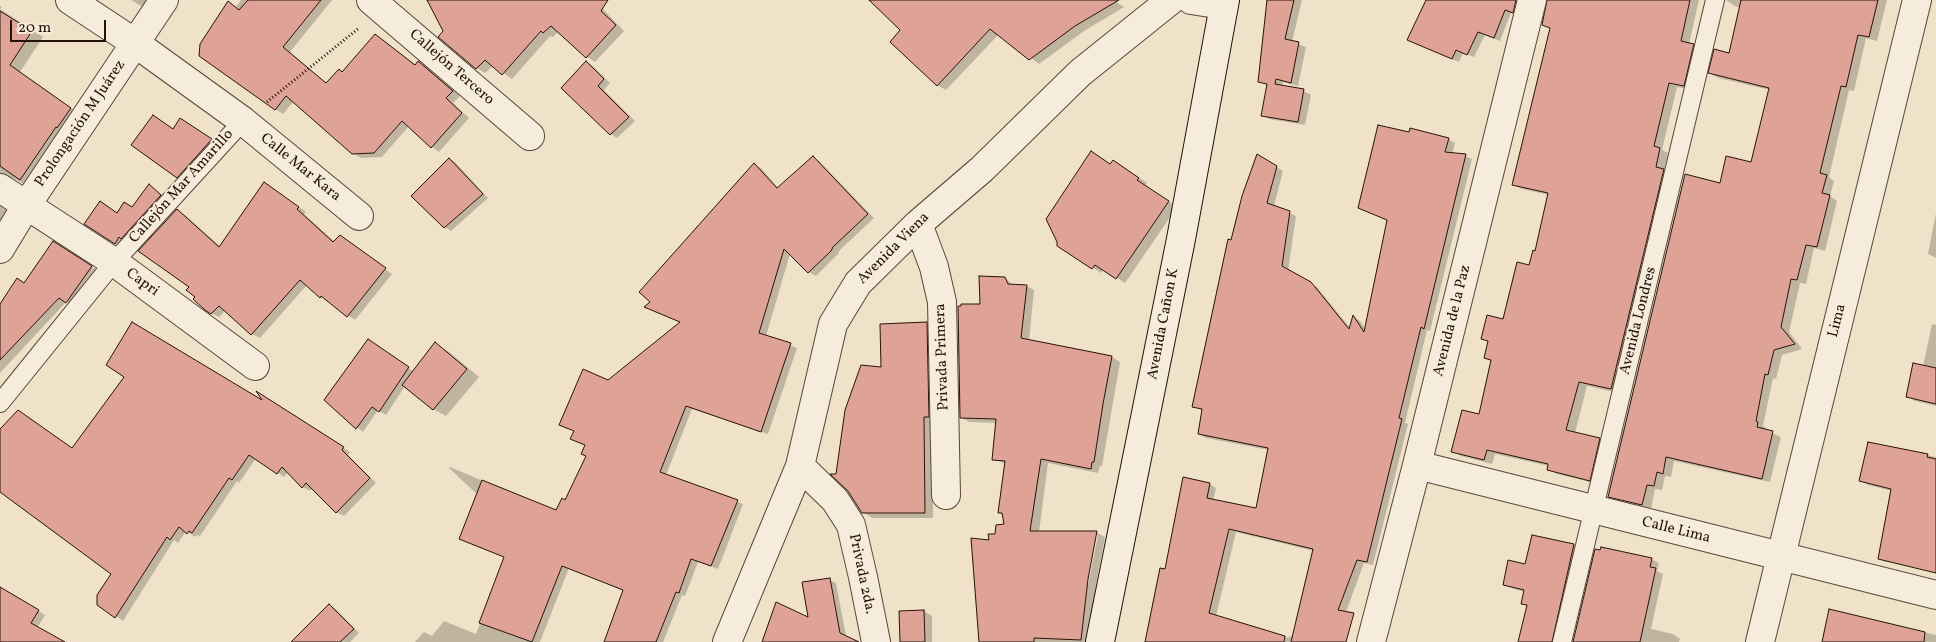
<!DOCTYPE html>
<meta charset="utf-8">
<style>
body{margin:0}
#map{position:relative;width:1936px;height:642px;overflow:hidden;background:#efe2c9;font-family:Vollkorn,serif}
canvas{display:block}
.scale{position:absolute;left:10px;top:20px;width:96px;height:22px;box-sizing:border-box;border:2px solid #271209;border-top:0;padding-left:6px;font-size:15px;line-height:18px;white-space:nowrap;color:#271209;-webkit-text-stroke:4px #f5ecdc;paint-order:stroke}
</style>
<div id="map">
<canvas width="1936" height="642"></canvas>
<div class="scale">20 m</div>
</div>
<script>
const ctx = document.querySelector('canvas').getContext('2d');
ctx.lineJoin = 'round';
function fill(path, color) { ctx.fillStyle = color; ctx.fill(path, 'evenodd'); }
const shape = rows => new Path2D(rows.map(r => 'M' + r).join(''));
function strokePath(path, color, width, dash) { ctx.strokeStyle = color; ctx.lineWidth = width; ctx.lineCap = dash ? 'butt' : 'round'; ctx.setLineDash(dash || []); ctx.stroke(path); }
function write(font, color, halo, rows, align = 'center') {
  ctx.font = font + ' Vollkorn,serif'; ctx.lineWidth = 4; ctx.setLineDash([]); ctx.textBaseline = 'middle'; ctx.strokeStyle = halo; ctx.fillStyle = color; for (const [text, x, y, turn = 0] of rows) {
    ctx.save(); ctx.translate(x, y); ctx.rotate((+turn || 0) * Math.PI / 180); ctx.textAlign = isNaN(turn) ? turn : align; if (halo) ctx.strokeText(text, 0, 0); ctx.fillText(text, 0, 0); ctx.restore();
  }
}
fill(shape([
 [131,0,147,0,143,7],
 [241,0,332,0,290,52,327,84,343,73,383,40,416,66,419,63,426,67,460,96,453,103,469,118,439,152,432,147,409,126,382,157,361,158,353,153,294,101,283,114,275,109,228,2,236,7],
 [428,0,594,0,624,31,595,62,587,57,559,31,553,37,550,36,512,79,493,66,485,73,477,68,444,31],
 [871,0,1113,0,1124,7,1084,31,1039,64,999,34,946,90,937,85,902,30],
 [1268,0,1302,0,1292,42,1306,47,1298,86,1283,82,1282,87,1304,91,1311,95,1305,125,1269,119,1262,115,1268,86,1259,81],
 [1428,0,1516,0,1500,41,1485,35,1474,57,1463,53,1459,62,1414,43],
 [1556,0,1699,0,1689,44,1701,50,1692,90,1677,87,1662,150,1668,153,1664,170,1672,174,1619,393,1587,386,1575,433,1599,439,1607,444,1598,484,1557,474,1548,469,1549,466,1495,454,1492,464,1461,456,1452,451,1480,416,1492,362,1485,358,1489,342,1483,339,1504,321,1536,253,1549,195,1522,189,1514,185,1552,28],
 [1726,0,1887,0,1877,41,1866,38,1854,91,1849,90,1829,177,1834,181,1830,196,1837,201,1825,251,1814,248,1806,284,1800,283,1789,332,1802,349,1782,355,1776,379,1773,378,1763,426,1766,428,1765,430,1781,437,1770,482,1674,461,1671,477,1665,476,1662,490,1655,489,1651,509,1617,501,1609,496,1721,184,1752,164,1770,90,1718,78,1710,73,1729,55,1741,8,1735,6],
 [0,6,2,7,0,9,43,37,20,72,80,115,30,187,13,178,4,179,0,183],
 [587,63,593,66,610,83,604,90,635,121,617,138,611,134,563,87],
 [187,123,217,144,184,180,177,177,174,130],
 [1410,133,1448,139,1455,143,1452,154,1465,156,1472,159,1430,331,1427,330,1405,423,1408,424,1373,565,1364,563,1339,631,1330,642,1146,642,1166,571,1209,484,1216,488,1213,501,1257,509,1269,450,1206,438,1199,434,1203,411,1194,406,1232,242,1258,156,1283,171,1274,206,1296,216,1288,271,1317,287,1350,328,1354,317,1360,321,1366,330],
 [1236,532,1314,551,1293,637,1289,636,1289,638,1216,616],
 [813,158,819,161,874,218,840,250,838,254,816,276,809,272,790,254,766,336,797,348,768,434,692,409,666,475,743,504,718,569,698,562,685,596,682,595,663,642,605,642,625,590,569,568,540,642,415,642,424,632,432,636,444,621,476,634,505,557,512,527,449,468,450,467,557,512,566,501,587,456,586,445,575,431,567,428,608,382,681,323,652,310,754,165,761,168,778,188],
 [450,159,456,163,488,198,451,231,445,227,413,196],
 [1111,165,1122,166,1147,183,1145,186,1177,207,1125,283,1104,269,1101,273,1058,245],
 [149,186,166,199,122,246,116,243,118,214,133,208],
 [272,188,306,212,304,214,335,242,347,241,392,274,355,320,321,297,307,285,260,338,252,334,226,310,219,317,211,313,197,297,191,287,177,211,185,215,221,247],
 [0,206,11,215,0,240],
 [1936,213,1936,258,1928,254],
 [61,247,98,271,69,303,67,301,0,373,0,305],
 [1005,278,1014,286,1026,286,1034,290,1029,341,1112,357,1120,362,1102,466,1100,466,1098,473,1048,463,1039,532,1097,533,1105,537,1096,584,1089,642,980,642,991,541,1005,525,1004,515,999,512,1006,464,993,459,997,423,969,422,961,417,981,306],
 [1095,535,1098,535,1088,585,1086,585],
 [926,323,936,328,933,422,933,518,872,518,863,512,837,475,883,368],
 [1932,324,1936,325,1936,406,1915,401,1907,396,1923,366],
 [374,344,414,372,436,344,448,351,479,377,446,416,433,409,405,386,386,415,378,410,363,432,326,400],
 [263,397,350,452,348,455,376,483,344,516,336,512,313,488,310,491,303,487,288,472,284,477,256,458,239,483,237,481,200,536,197,535,195,537,186,531,178,543,174,540,123,621,116,616,113,573,0,491,0,438,73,449,265,404],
 [1869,443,1936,457,1936,572,1886,559,1886,562,1879,558,1892,491,1868,485,1860,480],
 [1533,536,1574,545,1581,550,1559,642,1519,642,1528,606,1522,603,1525,592,1511,588,1504,584,1526,566],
 [1651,559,1659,563,1657,571,1663,574,1651,629,1673,634,1680,639,1679,642,1574,642],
 [829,580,836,583,846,636,842,642,768,642,810,620],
 [0,588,45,615,37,628,0,642],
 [329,605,336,609,359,633,350,642,293,642],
 [924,611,932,616,932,642,901,642],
 [1830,611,1936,635,1936,642,1823,642]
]), '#0003');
const building = shape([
 [248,0,321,0,283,47,326,83,339,69,342,72,375,34,415,65,418,61,453,91,446,98,462,113,431,148,402,121,374,153,352,154,286,96,275,110,199,56,200,44,228,1,239,10,248,0],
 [427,0,608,0,601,11,616,25,586,58,551,26,543,33,541,31,502,75,485,60,476,69,438,37,443,31,427,0],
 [869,0,1119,0,1075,26,1029,60,990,29,937,86,890,42,900,30,869,0],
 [1267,0,1294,0,1285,39,1299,42,1291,83,1276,79,1275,84,1304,89,1298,122,1261,116,1267,84,1258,82,1267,0],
 [1426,0,1516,0,1513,13,1505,10,1494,38,1478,32,1467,55,1456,50,1452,59,1407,40,1426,0],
 [1547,0,1690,0,1681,41,1694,44,1684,86,1669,83,1654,146,1660,148,1656,167,1664,169,1611,389,1579,382,1566,430,1600,438,1590,481,1547,470,1548,464,1487,450,1484,460,1451,452,1462,410,1479,414,1491,360,1484,358,1488,341,1481,339,1487,315,1503,319,1517,262,1529,265,1533,250,1535,251,1548,193,1512,185,1550,28,1542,25,1547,0],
 [1741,0,1878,0,1869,37,1858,35,1846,87,1841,86,1820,173,1827,175,1822,193,1830,195,1817,247,1806,245,1797,280,1791,279,1781,327,1795,344,1774,350,1768,375,1765,374,1756,421,1758,422,1757,427,1773,431,1762,479,1666,457,1663,474,1657,472,1654,486,1647,485,1642,505,1608,497,1685,174,1720,183,1726,156,1751,162,1769,88,1708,73,1714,49,1729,53,1741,0],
 [0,11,32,31,10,65,71,108,57,128,56,127,20,180,0,166,0,11],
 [586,61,604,79,598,86,629,117,610,135,561,88,586,61],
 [153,115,173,129,180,118,212,139,177,178,131,145,153,115],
 [1378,125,1409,132,1410,128,1449,138,1445,152,1466,154,1424,329,1421,327,1399,418,1402,419,1367,562,1357,560,1338,610,1354,613,1346,642,1291,642,1313,549,1229,529,1209,613,1285,636,1284,642,1145,642,1160,568,1165,569,1183,477,1210,483,1207,498,1256,508,1268,448,1198,434,1202,409,1192,407,1228,239,1231,240,1242,196,1257,154,1277,166,1267,203,1290,211,1282,266,1311,282,1349,329,1353,315,1364,332,1387,220,1358,208,1378,125],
 [1091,151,1110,164,1113,160,1139,178,1137,180,1169,201,1116,279,1095,265,1092,269,1057,246,1057,242,1046,219,1091,151],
 [813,156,868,214,833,247,831,251,808,273,784,249,759,333,791,343,761,432,686,406,660,472,738,500,711,566,691,559,679,593,676,592,656,642,604,642,623,590,562,566,532,642,479,623,504,557,459,539,482,480,556,510,562,498,565,500,586,456,581,454,585,445,570,439,574,431,559,425,583,369,608,380,680,322,644,307,650,302,639,292,754,163,777,188,813,156],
 [449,158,483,194,444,228,411,196,449,158],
 [264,182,299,207,297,209,333,242,340,235,386,268,347,317,321,296,320,298,300,280,251,335,219,306,211,314,205,310,193,299,195,297,186,290,189,287,138,251,177,209,219,247,264,182],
 [149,184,161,195,121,239,119,237,115,244,84,224,100,201,117,213,124,202,132,207,149,184],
 [53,241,92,266,66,303,59,298,0,360,0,304,17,278,24,283,53,241],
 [979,276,1005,277,1008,284,1027,285,1021,338,1112,356,1103,404,1094,462,1092,462,1091,469,1041,459,1030,531,1097,531,1088,579,1081,640,1034,638,1034,642,979,642,971,538,989,540,988,534,995,534,996,525,1004,524,1002,513,998,513,1005,461,992,460,996,419,960,418,958,306,961,306,961,304,980,304,979,276],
 [132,322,262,400,256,391,344,447,342,450,370,478,336,513,306,483,302,488,282,467,277,474,249,455,232,480,229,478,192,533,189,531,187,534,179,527,170,540,167,537,115,618,97,605,97,595,111,574,0,492,0,429,18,410,72,448,124,377,106,365,132,322],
 [927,322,929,417,924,417,925,513,862,513,848,491,830,474,836,474,845,410,861,365,881,367,880,324,927,322],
 [368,339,409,367,379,412,372,407,356,429,324,400,368,339],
 [435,342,467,369,433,410,402,385,435,342],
 [1913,363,1936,368,1936,404,1906,397,1913,363],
 [1868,442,1928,454,1927,457,1936,459,1936,573,1878,559,1891,489,1859,481,1868,442],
 [1532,535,1574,544,1552,642,1518,642,1527,605,1521,604,1524,590,1503,585,1508,560,1525,564,1532,535],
 [1601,547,1652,558,1650,567,1656,568,1640,642,1573,642,1595,549,1600,550,1601,547],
 [830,578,840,633,859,642,762,642,776,602,808,617,802,582,830,578],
 [0,587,39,610,31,623,65,642,0,642,0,587],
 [329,604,354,629,340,642,291,642,329,604],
 [1829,609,1925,632,1924,642,1822,642,1829,609],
 [924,610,925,642,900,642,899,611,924,610]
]);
fill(building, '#dea296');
strokePath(building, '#271209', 1);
const lane = shape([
 [0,403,114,262,243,121],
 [1562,642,1715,0]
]);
const street = shape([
 [70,0,135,43,243,121,359,216],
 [371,0,530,136],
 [1191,0,1223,5],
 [0,188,114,262,255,366],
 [918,224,934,267,942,302,946,495],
 [0,249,26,206,164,0],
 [1417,465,1936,595],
 [800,466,835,500,851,525,863,577,876,642],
 [727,642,800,466,833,324,858,283,918,224,982,169,1080,73,1171,0],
 [1371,642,1417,465,1532,0],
 [1760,642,1917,0]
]);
const secondary = shape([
 [1100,642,1181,239,1225,0]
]);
strokePath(lane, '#594639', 20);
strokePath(street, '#594639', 30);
strokePath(secondary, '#271209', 30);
strokePath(shape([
 [267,102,359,28]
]), '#271209', 3, [1, 2.5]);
strokePath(lane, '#f5ecdc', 18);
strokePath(street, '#f5ecdc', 28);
strokePath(secondary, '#f5ecdc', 28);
write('15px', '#271209', '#f5ecdc', [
 ["Callejón Tercero",451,68,41],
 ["Prolongación M Juárez",81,124,-56],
 ["Calle Mar Kara",300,168,39],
 ["Callejón Mar Amarillo",182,187,-48],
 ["Avenida Viena",894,249,-45],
 ["Capri",142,283,36],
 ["Avenida de la Paz",1453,321,-76],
 ["Avenida Londres",1639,321,-76],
 ["Lima",1838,321,-76],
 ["Avenida Cañon K",1164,324,-79],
 ["Privada Primera",943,357,-92],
 ["Calle Lima",1676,531,14],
 ["Privada 2da.",861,574,78]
]);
</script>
